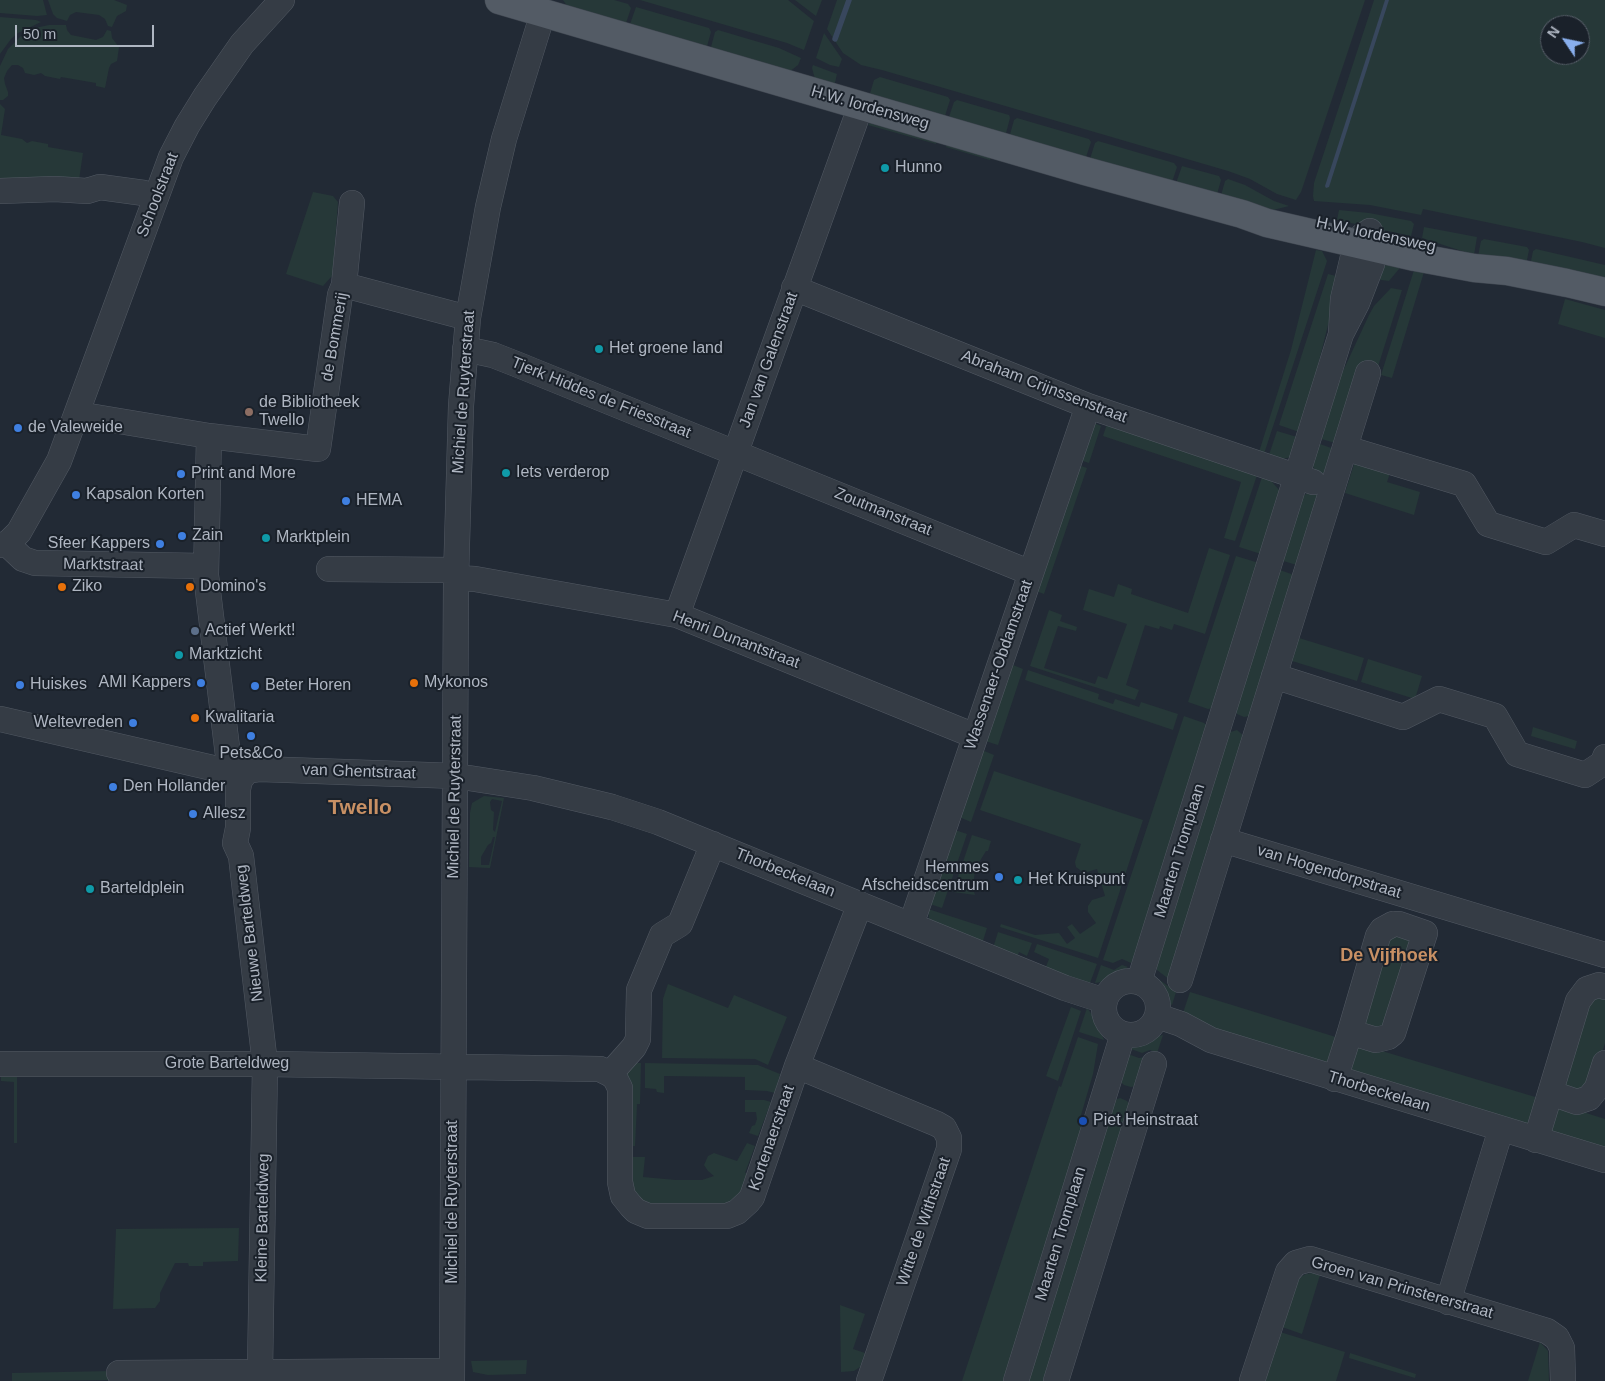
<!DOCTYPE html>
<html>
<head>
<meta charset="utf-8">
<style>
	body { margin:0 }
	#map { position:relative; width:1605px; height:1381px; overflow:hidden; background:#222a35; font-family:Arial,sans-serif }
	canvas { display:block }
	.north { position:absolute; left:1540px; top:15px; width:50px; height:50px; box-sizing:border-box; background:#1a212a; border:1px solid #565d67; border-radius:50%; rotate:304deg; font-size:14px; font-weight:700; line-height:20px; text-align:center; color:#afb6c2 }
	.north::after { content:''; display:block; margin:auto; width:18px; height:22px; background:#89afed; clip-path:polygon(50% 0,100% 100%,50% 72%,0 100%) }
	.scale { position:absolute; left:15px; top:25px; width:139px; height:22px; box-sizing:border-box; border:2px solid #afb6c2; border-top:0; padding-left:6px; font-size:15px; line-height:18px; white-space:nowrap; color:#afb6c2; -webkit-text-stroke:4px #1a212a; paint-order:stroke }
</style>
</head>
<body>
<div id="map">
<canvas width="1605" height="1381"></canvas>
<div class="north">N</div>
<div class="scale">50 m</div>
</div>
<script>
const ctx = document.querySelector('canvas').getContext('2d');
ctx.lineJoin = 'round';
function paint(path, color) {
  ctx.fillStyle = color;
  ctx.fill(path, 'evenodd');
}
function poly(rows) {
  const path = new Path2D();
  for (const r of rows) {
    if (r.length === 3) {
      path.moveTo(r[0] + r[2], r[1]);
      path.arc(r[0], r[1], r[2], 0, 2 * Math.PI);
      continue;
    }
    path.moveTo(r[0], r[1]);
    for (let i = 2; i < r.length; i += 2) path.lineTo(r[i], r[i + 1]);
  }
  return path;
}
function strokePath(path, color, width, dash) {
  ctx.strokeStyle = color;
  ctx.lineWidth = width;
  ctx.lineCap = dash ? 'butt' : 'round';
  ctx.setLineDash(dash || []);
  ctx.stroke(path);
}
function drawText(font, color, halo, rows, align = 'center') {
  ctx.font = font + ' Arial,sans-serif';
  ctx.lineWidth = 4;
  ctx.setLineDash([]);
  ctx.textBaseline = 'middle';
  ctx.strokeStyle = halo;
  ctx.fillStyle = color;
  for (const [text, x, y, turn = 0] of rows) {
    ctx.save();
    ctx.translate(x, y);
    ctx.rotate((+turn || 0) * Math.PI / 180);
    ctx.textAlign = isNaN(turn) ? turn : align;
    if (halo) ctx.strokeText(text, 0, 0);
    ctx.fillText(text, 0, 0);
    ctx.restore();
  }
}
paint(poly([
	[0,0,43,0,47,15,37,16,0,13],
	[48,0,114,0,127,5,126,11,117,16,112,27,108,26,105,19,99,15,76,12,70,15,67,21,57,18,53,14],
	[563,0,614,0,628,4,631,8,625,26,568,7],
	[640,0,788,0,814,21,804,50,787,43],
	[795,0,822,0,816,16],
	[837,0,1365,0,1301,192,1296,200,1277,194,1250,179,1228,171,882,70,861,65,843,53,827,29],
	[1374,0,1605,0,1605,248,1582,242,1423,209,1421,215,1370,205,1314,201,1313,196,1314,183],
	[1550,25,1580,25,1580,55,1550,55],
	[636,7,709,28,711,32,706,50,629,27],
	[0,17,36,20,41,22,18,33,11,39,0,54],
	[49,25,66,25,67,30,71,35,96,40,103,37,107,30,111,31,112,38,119,47,117,61,111,64,109,68,105,88,96,86,96,83,61,77,60,79,45,76,41,73,34,75,25,73,23,68,18,65,12,65,7,71,4,78,5,84,8,92,8,96,3,100,0,100,0,66,8,49,21,36,35,28],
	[718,30,779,48,801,58,798,65,789,72,710,51,715,32],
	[824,33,842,59,839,67,830,65,816,58],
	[813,65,837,74,834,87,815,79,812,68],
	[880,77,948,97,950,100,944,119,869,97,874,80],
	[957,100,1009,115,1010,118,1005,137,948,120,954,102],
	[0,104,5,109,1,135,22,139,27,143,32,141,48,144,48,147,83,153,79,180,0,179],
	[1017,118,1089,139,1091,142,1085,160,1009,138,1014,120],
	[871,122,937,139,936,144,868,125],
	[1098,141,1174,163,1177,167,1171,185,1089,162,1095,143],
	[948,142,992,154,990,160,946,147],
	[1182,166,1219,176,1221,180,1216,198,1175,186],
	[1228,179,1245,185,1274,201,1289,206,1273,210,1220,199,1225,181],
	[313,192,333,196,338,202,334,256,340,261,340,267,323,286,286,274],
	[1339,210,1369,213,1411,221,1414,224,1411,236,1337,220],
	[1424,227,1477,237,1474,255,1422,238],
	[1484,239,1527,247,1529,250,1526,265,1478,256,1481,241],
	[1536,249,1605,265,1605,283,1530,266,1533,251],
	[1316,250,1322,251,1327,261,1264,454,1259,452,1291,350],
	[1404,263,1389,281,1374,279,1382,268,1387,264],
	[1414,270,1424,272,1392,378,1381,375],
	[1328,274,1340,277,1313,385,1299,432,1279,425],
	[1391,288,1402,290,1377,370,1339,444,1318,438,1337,384,1369,315,1374,306],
	[1565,299,1605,310,1605,338,1558,324],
	[1108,421,1258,472,1235,541,1224,538,1241,482,1103,436],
	[1092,422,1101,426,1089,463,1077,459],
	[1277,431,1297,437,1291,457,1270,462,1267,461],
	[1317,443,1337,450,1324,473,1317,473,1311,463],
	[1356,458,1391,470,1387,482,1420,492,1414,515,1345,493],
	[1075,464,1087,468,1044,594,1033,590],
	[1263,474,1266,475,1280,491,1261,554,1239,547],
	[1311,491,1316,492,1318,498,1300,566,1280,560,1303,496],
	[1209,548,1230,555,1205,634,1174,624,1172,630,1160,626,1159,629,1145,625,1126,685,1139,690,1135,700,1030,666,1049,610,1062,615,1060,621,1077,627,1076,631,1058,626,1044,668,1095,684,1098,676,1107,679,1127,624,1083,610,1089,589,1114,597,1118,584,1132,589,1131,594,1188,613],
	[1236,556,1259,563,1213,708,1208,709,1188,702],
	[1277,569,1297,576,1250,716,1244,717,1237,714,1235,710],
	[1299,638,1364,658,1357,681,1292,661],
	[1368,659,1422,676,1415,699,1361,682],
	[1008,663,1023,669,998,745,985,741],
	[1028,670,1099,694,1098,699,1113,704,1115,699,1139,707,1141,702,1178,714,1173,730,1025,680],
	[1184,716,1204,723,1208,726,1136,956,1131,963,1122,959,1113,963,1103,960],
	[1533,727,1577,741,1575,749,1531,736],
	[1237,730,1244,736,1170,980,1157,970,1157,962,1227,733],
	[982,750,994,755,971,822,959,817],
	[994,771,1143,820,1098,958,1000,927,1001,924,1035,935,1059,933,1067,944,1075,938,1067,927,1072,924,1080,934,1096,923,1088,912,1088,906,1092,900,1105,896,1097,869,1084,873,1076,867,1075,862,1081,844,980,810],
	[484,796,504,798,490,868,469,867,470,813,472,803],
	[492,799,502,801,495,832,493,830,494,812,491,810,490,802],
	[493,837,495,837,489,865,481,865,481,857,488,845,491,843],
	[955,830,967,834,942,908,927,903],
	[972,835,991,841,988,851,986,851,975,869,973,889,975,895,953,892],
	[928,909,987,928,982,944,929,919],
	[998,932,1032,943,1027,956,1019,952,1017,958,993,948],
	[1390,935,1407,938,1410,944,1386,1026,1374,1031,1363,1023],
	[1037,944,1097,964,1090,983,1045,969,1049,959,1034,952],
	[1101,965,1114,970,1122,965,1128,967,1108,981,1095,983],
	[1157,978,1168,986,1177,989,1172,1005,1168,1003,1163,996],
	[668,984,728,1008,734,995,787,1017,768,1065,755,1059,662,1058,663,999],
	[1190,992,1339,1038,1333,1059,1325,1065,1216,1031,1183,1013],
	[1605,996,1605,1043,1594,1080,1583,1091,1566,1086,1564,1080,1590,999],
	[1071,1007,1081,1011,1058,1081,1046,1076],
	[1087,1008,1097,1021,1104,1040,1079,1032],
	[1163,1035,1157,1053,1150,1050,1142,1053,1131,1049,1149,1039],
	[1078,1037,1098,1044,1093,1074,1079,1122,1084,1124,1005,1381,962,1381,1059,1086,1061,1087],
	[1362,1045,1542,1099,1529,1127,1351,1073,1350,1053],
	[1128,1054,1139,1058,1146,1057,1136,1086,1131,1087,1124,1085,1120,1081],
	[628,1063,641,1063,640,1104,637,1104,635,1146,632,1146,622,1069],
	[645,1063,758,1065,780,1074,775,1093,767,1091,745,1090,745,1077,664,1076,664,1093,657,1092,656,1089,645,1088],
	[1,1072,17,1075,17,1143,14,1143,14,1082,1,1081],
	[1120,1098,1127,1101,1130,1105,1048,1381,1026,1381,1115,1100],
	[745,1100,764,1100,771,1102,758,1136,749,1133,752,1126,755,1125,757,1119,756,1112,745,1112],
	[1564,1106,1605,1119,1605,1150,1551,1132,1555,1108],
	[747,1143,755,1146,745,1173,752,1176,733,1207,655,1209,636,1201,629,1159,632,1157,645,1157,643,1177,676,1180,702,1180,714,1176,708,1171,704,1165,708,1156,714,1153,737,1161],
	[239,1228,238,1261,203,1262,203,1266,189,1266,188,1263,175,1263,160,1293,160,1301,155,1308,113,1309,116,1229],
	[1313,1273,1320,1275,1302,1334,1282,1327,1295,1283,1299,1278,1306,1274],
	[840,1305,865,1314,853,1349,865,1353,860,1367,854,1371,841,1372],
	[1280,1332,1345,1352,1336,1381,1265,1381],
	[1540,1342,1548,1351,1549,1381,1528,1381],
	[1350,1353,1416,1374,1415,1378,1349,1358],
	[527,1360,526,1374,488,1375,473,1372,471,1361],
	[112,1371,112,1380,12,1381,12,1373]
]), '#263838');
paint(poly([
	[1385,0,1389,0,1329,187,1326,188,1325,186]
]), '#38475d');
strokePath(poly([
	[835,39,849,0]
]), '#38475d', 5.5);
const minor = poly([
	[0,191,55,189,87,191,100,187,144,193,156,197],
	[344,285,468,318],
	[794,288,1088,406,1313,482],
	[465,349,493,355,516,364,1031,573],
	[77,414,209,436],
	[1345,448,1464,484,1488,524,1546,542,1574,525,1605,534],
	[7,544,23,559,35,563,205,566],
	[0,545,7,544,19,532,59,461,171,157,187,126,205,97,242,44,282,0],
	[329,569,456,570],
	[456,578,475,579,677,615,975,736],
	[677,615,861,105],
	[1274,676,1403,717,1439,699,1495,716,1517,754,1585,775,1603,763,1605,757],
	[0,719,243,775],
	[230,772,206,575,209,436,318,449,340,295,344,285,352,203],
	[1223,840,1605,955],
	[1393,924,1399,924,1425,933,1393,1033,1388,1037,1376,1040,1350,1032,1378,936,1382,930,1393,924],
	[911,925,1088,406],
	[1180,980,1368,373],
	[1131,1008,27],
	[1139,982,1341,334,1357,303,1372,264,1376,243,1370,231,1362,236,1356,244,1343,299,1341,334],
	[1157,1016,1181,1024,1211,1040,1605,1160],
	[0,1064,265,1064,600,1069,610,1074,615,1078,620,1088,620,1182,623,1196,631,1206,636,1211,648,1216,727,1216,737,1212,748,1202,752,1197,797,1066,860,904],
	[797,1066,937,1124,944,1128,949,1138,949,1149,869,1381],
	[610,1074,634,1047,638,1039,639,990,662,935,680,924,713,844],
	[1335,1079,1350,1032],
	[1551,1093,1577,1102,1589,1098,1597,1088,1605,1063],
	[1536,1140,1578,1001,1587,989,1599,985,1605,987],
	[1448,1302,1501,1129],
	[260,1372,265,1064,241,856,235,843,238,828,238,789,240,780,247,771,260,769,456,776,533,788,612,807,658,822,1065,988,1105,1001],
	[119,1373,452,1371],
	[452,1381,456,578,461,406,468,318,488,207,504,139,543,13],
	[1016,1381,1123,1034],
	[1056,1381,1154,1064],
	[1252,1381,1288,1272,1296,1263,1310,1259,1547,1331,1557,1338,1562,1348,1563,1381]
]);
const major = poly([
	[499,0,1085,171,1242,214,1267,223,1415,257,1474,268,1507,271,1567,283,1605,292]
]);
strokePath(minor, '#525963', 26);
strokePath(major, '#3e454f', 29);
strokePath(minor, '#353c45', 25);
strokePath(major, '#535b65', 28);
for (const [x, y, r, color] of [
	[885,168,5,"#0f9aa8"],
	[599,349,5,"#0f9aa8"],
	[249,412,5,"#8d6e63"],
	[18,428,5,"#3f7fe0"],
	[506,473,5,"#0f9aa8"],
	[181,474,5,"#3f7fe0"],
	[76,495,5,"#3f7fe0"],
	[346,501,5,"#3f7fe0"],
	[182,536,5,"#3f7fe0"],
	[266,538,5,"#0f9aa8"],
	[160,544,5,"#3f7fe0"],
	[62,587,5,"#e8710a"],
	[190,587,5,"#e8710a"],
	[195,631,5,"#5c6f8a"],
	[179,655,5,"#0f9aa8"],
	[201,683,5,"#3f7fe0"],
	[414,683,5,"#e8710a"],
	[20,685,5,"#3f7fe0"],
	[255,686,5,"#3f7fe0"],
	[195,718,5,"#e8710a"],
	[133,723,5,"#3f7fe0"],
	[251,736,5,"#3f7fe0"],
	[113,787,5,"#3f7fe0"],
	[193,814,5,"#3f7fe0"],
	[999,877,5,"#3f7fe0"],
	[1018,880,5,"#0f9aa8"],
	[90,889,5,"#0f9aa8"],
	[1083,1121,5,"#1a4fb4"]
]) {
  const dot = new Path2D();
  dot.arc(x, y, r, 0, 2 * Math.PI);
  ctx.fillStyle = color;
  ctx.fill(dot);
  strokePath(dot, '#1a212a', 2);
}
drawText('16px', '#afb6c2', '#1a212a', [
	["H.W. Iordensweg",870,108,16],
	["Schoolstraat",158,195,-69],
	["H.W. Iordensweg",1376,235,12],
	["de Bommerij",335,337,-80],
	["Jan van Galenstraat",769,360,-70],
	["Abraham Crijnssenstraat",1044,387,21],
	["Michiel de Ruyterstraat",464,392,-86],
	["Tjerk Hiddes de Friesstraat",601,398,22],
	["Zoutmanstraat",883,512,22],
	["Marktstraat",103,565,1],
	["Henri Dunantstraat",736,640,21],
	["Wassenaer-Obdamstraat",999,665,-71],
	["van Ghentstraat",359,772,2],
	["Michiel de Ruyterstraat",455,797,-89],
	["Maarten Tromplaan",1180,851,-73],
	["van Hogendorpstraat",1329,872,17],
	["Thorbeckelaan",785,873,22],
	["Nieuwe Barteldweg",250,933,-97],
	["Grote Barteldweg",227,1064],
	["Thorbeckelaan",1379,1092,17],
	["Kortenaerstraat",772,1138,-71],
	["Michiel de Ruyterstraat",453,1202,-90],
	["Kleine Barteldweg",263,1218,-89],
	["Witte de Withstraat",924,1222,-71],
	["Maarten Tromplaan",1061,1234,-73],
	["Groen van Prinstererstraat",1402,1288,16]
]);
drawText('16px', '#afb6c2', '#1a212a', [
	["Hunno",895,168],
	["Het groene land",609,349],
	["de Bibliotheek",259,403],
	["Twello",259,421],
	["de Valeweide",28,428],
	["Iets verderop",516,473],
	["Print and More",191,474],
	["Kapsalon Korten",86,495],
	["HEMA",356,501],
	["Zain",192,536],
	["Marktplein",276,538],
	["Sfeer Kappers",150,544,"right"],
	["Ziko",72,587],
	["Domino's",200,587],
	["Actief Werkt!",205,631],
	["Marktzicht",189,655],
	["AMI Kappers",191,683,"right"],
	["Mykonos",424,683],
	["Huiskes",30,685],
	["Beter Horen",265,686],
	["Kwalitaria",205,718],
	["Weltevreden",123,723,"right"],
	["Pets&Co",251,754,"center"],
	["Den Hollander",123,787],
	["Allesz",203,814],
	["Hemmes",989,868,"right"],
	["Afscheidscentrum",989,886,"right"],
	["Het Kruispunt",1028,880],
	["Barteldplein",100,889],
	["Piet Heinstraat",1093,1121]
], 'left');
drawText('bold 18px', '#c89064', '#1a212a', [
	["De Vijfhoek",1389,956]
]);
drawText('bold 21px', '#c89064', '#1a212a', [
	["Twello",360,808]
]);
</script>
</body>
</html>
